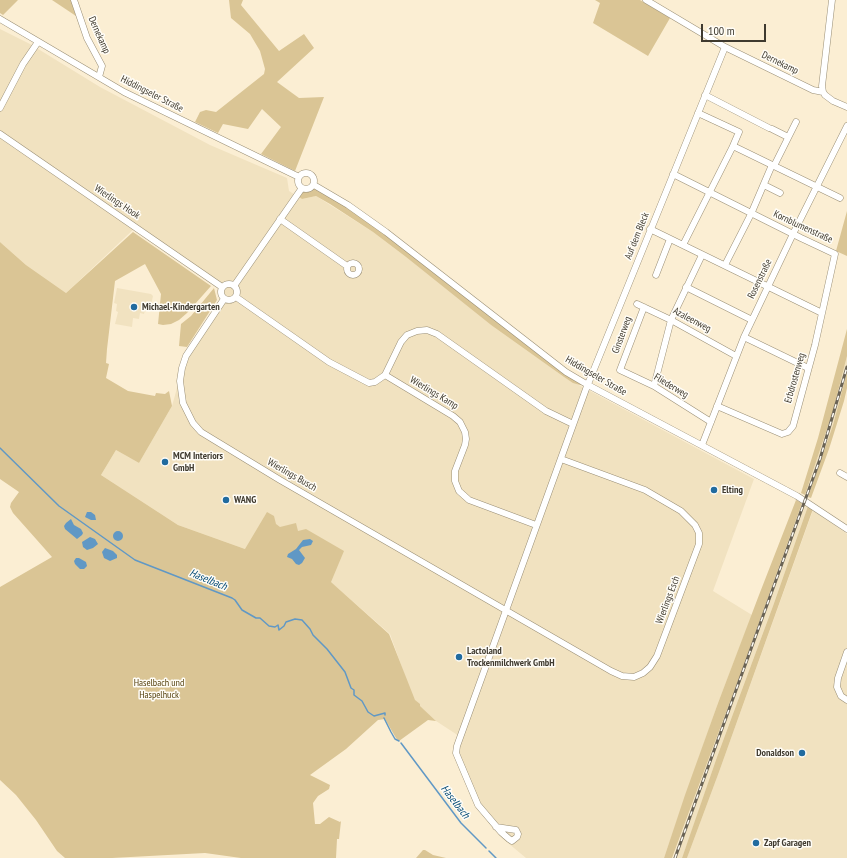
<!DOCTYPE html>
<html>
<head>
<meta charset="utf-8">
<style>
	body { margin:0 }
	#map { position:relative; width:847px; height:858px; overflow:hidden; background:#fbeed3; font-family:"PT Sans Narrow",sans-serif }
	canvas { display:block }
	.scale { position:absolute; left:701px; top:24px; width:65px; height:18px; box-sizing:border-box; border:2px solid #3f3a2f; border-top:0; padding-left:5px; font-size:12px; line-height:14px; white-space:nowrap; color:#3f3a2f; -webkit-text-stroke:3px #fffdf7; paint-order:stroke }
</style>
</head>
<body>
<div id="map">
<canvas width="847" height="858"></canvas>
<div class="scale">100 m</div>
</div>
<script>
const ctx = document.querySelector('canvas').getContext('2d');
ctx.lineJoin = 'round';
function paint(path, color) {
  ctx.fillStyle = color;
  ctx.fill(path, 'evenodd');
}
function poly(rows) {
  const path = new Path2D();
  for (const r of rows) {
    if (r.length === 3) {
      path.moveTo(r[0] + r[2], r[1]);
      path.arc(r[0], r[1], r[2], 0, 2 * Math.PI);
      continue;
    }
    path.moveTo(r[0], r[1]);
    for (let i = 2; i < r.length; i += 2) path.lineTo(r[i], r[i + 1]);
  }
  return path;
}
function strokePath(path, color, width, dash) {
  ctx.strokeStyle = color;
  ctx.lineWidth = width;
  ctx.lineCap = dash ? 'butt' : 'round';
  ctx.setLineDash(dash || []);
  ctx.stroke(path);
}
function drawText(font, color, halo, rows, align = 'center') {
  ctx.font = font + ' "PT Sans Narrow",sans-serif';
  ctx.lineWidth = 3;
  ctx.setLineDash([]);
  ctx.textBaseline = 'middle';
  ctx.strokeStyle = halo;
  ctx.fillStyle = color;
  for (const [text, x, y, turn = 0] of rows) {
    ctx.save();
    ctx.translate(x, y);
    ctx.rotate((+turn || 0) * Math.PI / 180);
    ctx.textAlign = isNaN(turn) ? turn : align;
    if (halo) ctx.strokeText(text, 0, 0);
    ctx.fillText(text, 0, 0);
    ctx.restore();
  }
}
paint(poly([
	[0,29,30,44,100,87,210,145,287,178,289,191,302,199,316,196,373,232,406,257,491,325,564,377,754,479,713,591,752,615,718,703,664,858,526,858,502,838,491,826,476,806,454,754,459,736,436,721,414,701,390,634,326,578,178,525,101,475,116,450,139,463,172,406,186,356,222,297,221,293,222,287,136,227,66,293,26,265,0,242],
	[117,288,151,294,153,296,150,310,145,310,144,314,140,313,139,319,133,318,132,327,115,324,118,312,116,311,117,304,114,303],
	[847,356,847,372,833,425,808,497,805,495,833,411],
	[802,502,808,506,773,606,717,757,690,836,682,858,673,858,713,747,739,678],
	[813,510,847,534,847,858,687,858,719,772]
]), '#f1e2c0');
paint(poly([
	[0,0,18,0,3,15,0,13],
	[52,0,71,0,76,16],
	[229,0,243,0,241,5,279,51,304,34,314,48,277,82,299,98,324,97,295,171,261,154,281,127,262,109,248,129,223,124,218,133,195,122,200,112,206,110,216,112,264,74,265,69,260,51,250,34,231,18],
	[595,0,640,0,670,18,648,56,593,23,600,3],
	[314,185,386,232,588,385,580,385,573,383,564,377,491,325,406,257,373,232,330,204,316,196,302,199,296,195,305,189,310,188],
	[847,211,847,256,836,251],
	[133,232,211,286,187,313,179,320,171,324,163,325,158,324,161,294,145,264,115,281,107,349,106,363,109,364,106,378,128,391,155,396,156,393,165,394,169,391,172,406,139,463,116,450,101,475,178,525,245,549,267,512,274,516,276,524,280,527,296,523,298,531,306,529,344,551,331,582,389,634,415,700,420,704,420,706,436,721,428,720,399,741,396,738,385,719,378,720,346,749,310,775,330,785,329,789,318,796,313,803,315,824,320,824,329,817,340,822,341,821,339,839,337,839,336,858,241,858,205,853,112,858,65,858,57,851,36,820,16,795,0,780,0,587,52,557,13,513,10,507,11,503,19,492,0,479,0,242,26,265,66,293],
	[214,288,217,300,187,347,179,346,181,324,191,316],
	[847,329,847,356,833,411,805,495,801,493,818,438],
	[847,372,847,388,844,401,829,449,811,498,808,497,833,425],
	[796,500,802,503,739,678,713,747,672,858,664,858,685,795,718,703,759,595],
	[808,506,813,509,719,772,687,858,682,858,717,757,773,606],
	[423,850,425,850,433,855,446,858,416,858]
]), '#dac595');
paint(poly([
	[87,512,91,512,95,515,96,520,91,520,85,517],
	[71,519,74,525,81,529,83,533,82,535,77,539,65,529,64,526,66,523],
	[118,536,5],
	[90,537,95,539,98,544,93,548,87,550,83,547,82,542],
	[310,539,313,541,311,545,302,547,299,550,305,558,302,563,299,565,296,564,292,559,287,557,288,554,296,549,303,540],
	[105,548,113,551,117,555,117,558,110,561,104,558,102,552],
	[76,558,79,558,86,562,87,566,84,569,80,569,75,564,74,561]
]), '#6098c5');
strokePath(poly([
	[0,448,59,506,135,560,232,598,235,600,242,610,256,618,260,618,269,626,275,627,278,625,279,630,284,626,286,622,295,619,302,620,310,629,313,635,327,649,345,672,351,688,354,690,354,695,362,701,368,712,374,716,385,713,385,715],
	[384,718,391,732,395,739,399,741],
	[401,743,461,823,486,848],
	[489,851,496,858]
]), '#6098c5', 1.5);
const minor = poly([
	[74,0,87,38,102,66,99,77],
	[646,0,725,47,813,90,823,92],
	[832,0,822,86,823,92,825,95,833,101,847,107],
	[0,19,124,92,299,177],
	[705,95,769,128],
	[0,108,23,64,38,42],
	[698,113,739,132,733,146,840,198],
	[772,129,788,137],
	[0,134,222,287],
	[774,166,796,122],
	[306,181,8],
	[673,174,801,238,835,254,815,345,793,426,788,432,782,434,717,406],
	[314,185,348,205,386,232,566,372,588,385,797,496,847,529],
	[764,185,780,193],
	[280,219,347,266],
	[650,229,822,313],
	[683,245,733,146],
	[353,269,6],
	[725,265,751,214,772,165],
	[656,275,670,239],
	[229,292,8],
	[234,286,302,188],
	[686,287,752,320],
	[236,297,329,362,369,383,375,382,385,375,401,342,407,335,417,331,427,330,437,334,546,411,573,424],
	[224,299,186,356,182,368,180,381,183,403,193,423,201,432,280,480,611,671,622,676,634,677,643,673,650,667,657,656,699,544,699,533,695,525,681,511,645,490,561,459],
	[637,304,671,320,736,356],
	[644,307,620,370,654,386,711,422],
	[744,337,808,368],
	[385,375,453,416,460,422,465,432,466,439,465,445,455,471,455,481,459,491,469,500,536,525],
	[654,386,671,320,702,255],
	[702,445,744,337,793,234,847,126],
	[840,473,847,477],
	[847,652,838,678,837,687,841,696,847,700],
	[496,827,516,830,518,834,517,837,512,841,509,839,501,832,478,805,456,753,457,746,586,389,725,47]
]);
strokePath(minor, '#9a8f76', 7);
strokePath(minor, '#fff', 6);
const rail = poly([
	[675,858,820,459,847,367]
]);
strokePath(rail, '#6a6355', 3);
strokePath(rail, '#fffdf7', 1.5, [4.5]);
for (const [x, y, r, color] of [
	[134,307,4,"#216b9f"],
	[165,462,4,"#216b9f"],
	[714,490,4,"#216b9f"],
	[226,500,4,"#216b9f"],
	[459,657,4,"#216b9f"],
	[802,753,4,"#216b9f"],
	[756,843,4,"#216b9f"]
]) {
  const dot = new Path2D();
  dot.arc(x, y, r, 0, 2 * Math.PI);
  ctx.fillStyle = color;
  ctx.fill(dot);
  strokePath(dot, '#fffdf7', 1.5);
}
drawText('10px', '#3f3a2f', '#fffdf7', [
	["Dernekamp",99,35,66],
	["Dernekamp",780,63,26],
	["Hiddingseler Straße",152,94,27],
	["Wierlings Hook",117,202,34],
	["Kornblumenstraße",803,227,25],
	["Auf dem Bleck",637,236,-68],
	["Rosenstraße",760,279,-64],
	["Azaleenweg",692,320,28],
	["Ginsterweg",622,335,-70],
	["Hiddingseler Straße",596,376,30],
	["Erbdrostenweg",795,378,-74],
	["Fliederweg",671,386,31],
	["Wierlings Kamp",434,393,31],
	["Wierlings Busch",292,475,30],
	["Wierlings Esch",668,600,-69]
]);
drawText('bold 10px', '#3f3a2f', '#fffdf7', [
	["Michael-Kindergarten",142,307],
	["MCM Interiors",173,456],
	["GmbH",173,468],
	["Elting",722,490],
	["WANG",234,500],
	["Lactoland",467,651],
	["Trockenmilchwerk GmbH",467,663],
	["Donaldson",794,753,"right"],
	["Zapf Garagen",764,843]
], 'left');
drawText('10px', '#574310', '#fffdf7', [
	["Haselbach und",159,683],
	["Haspelhuck",159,695]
]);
drawText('italic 11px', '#094e79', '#fffdf7', [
	["Haselbach",208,580,22],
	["Haselbach",455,802,52]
]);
</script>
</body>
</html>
